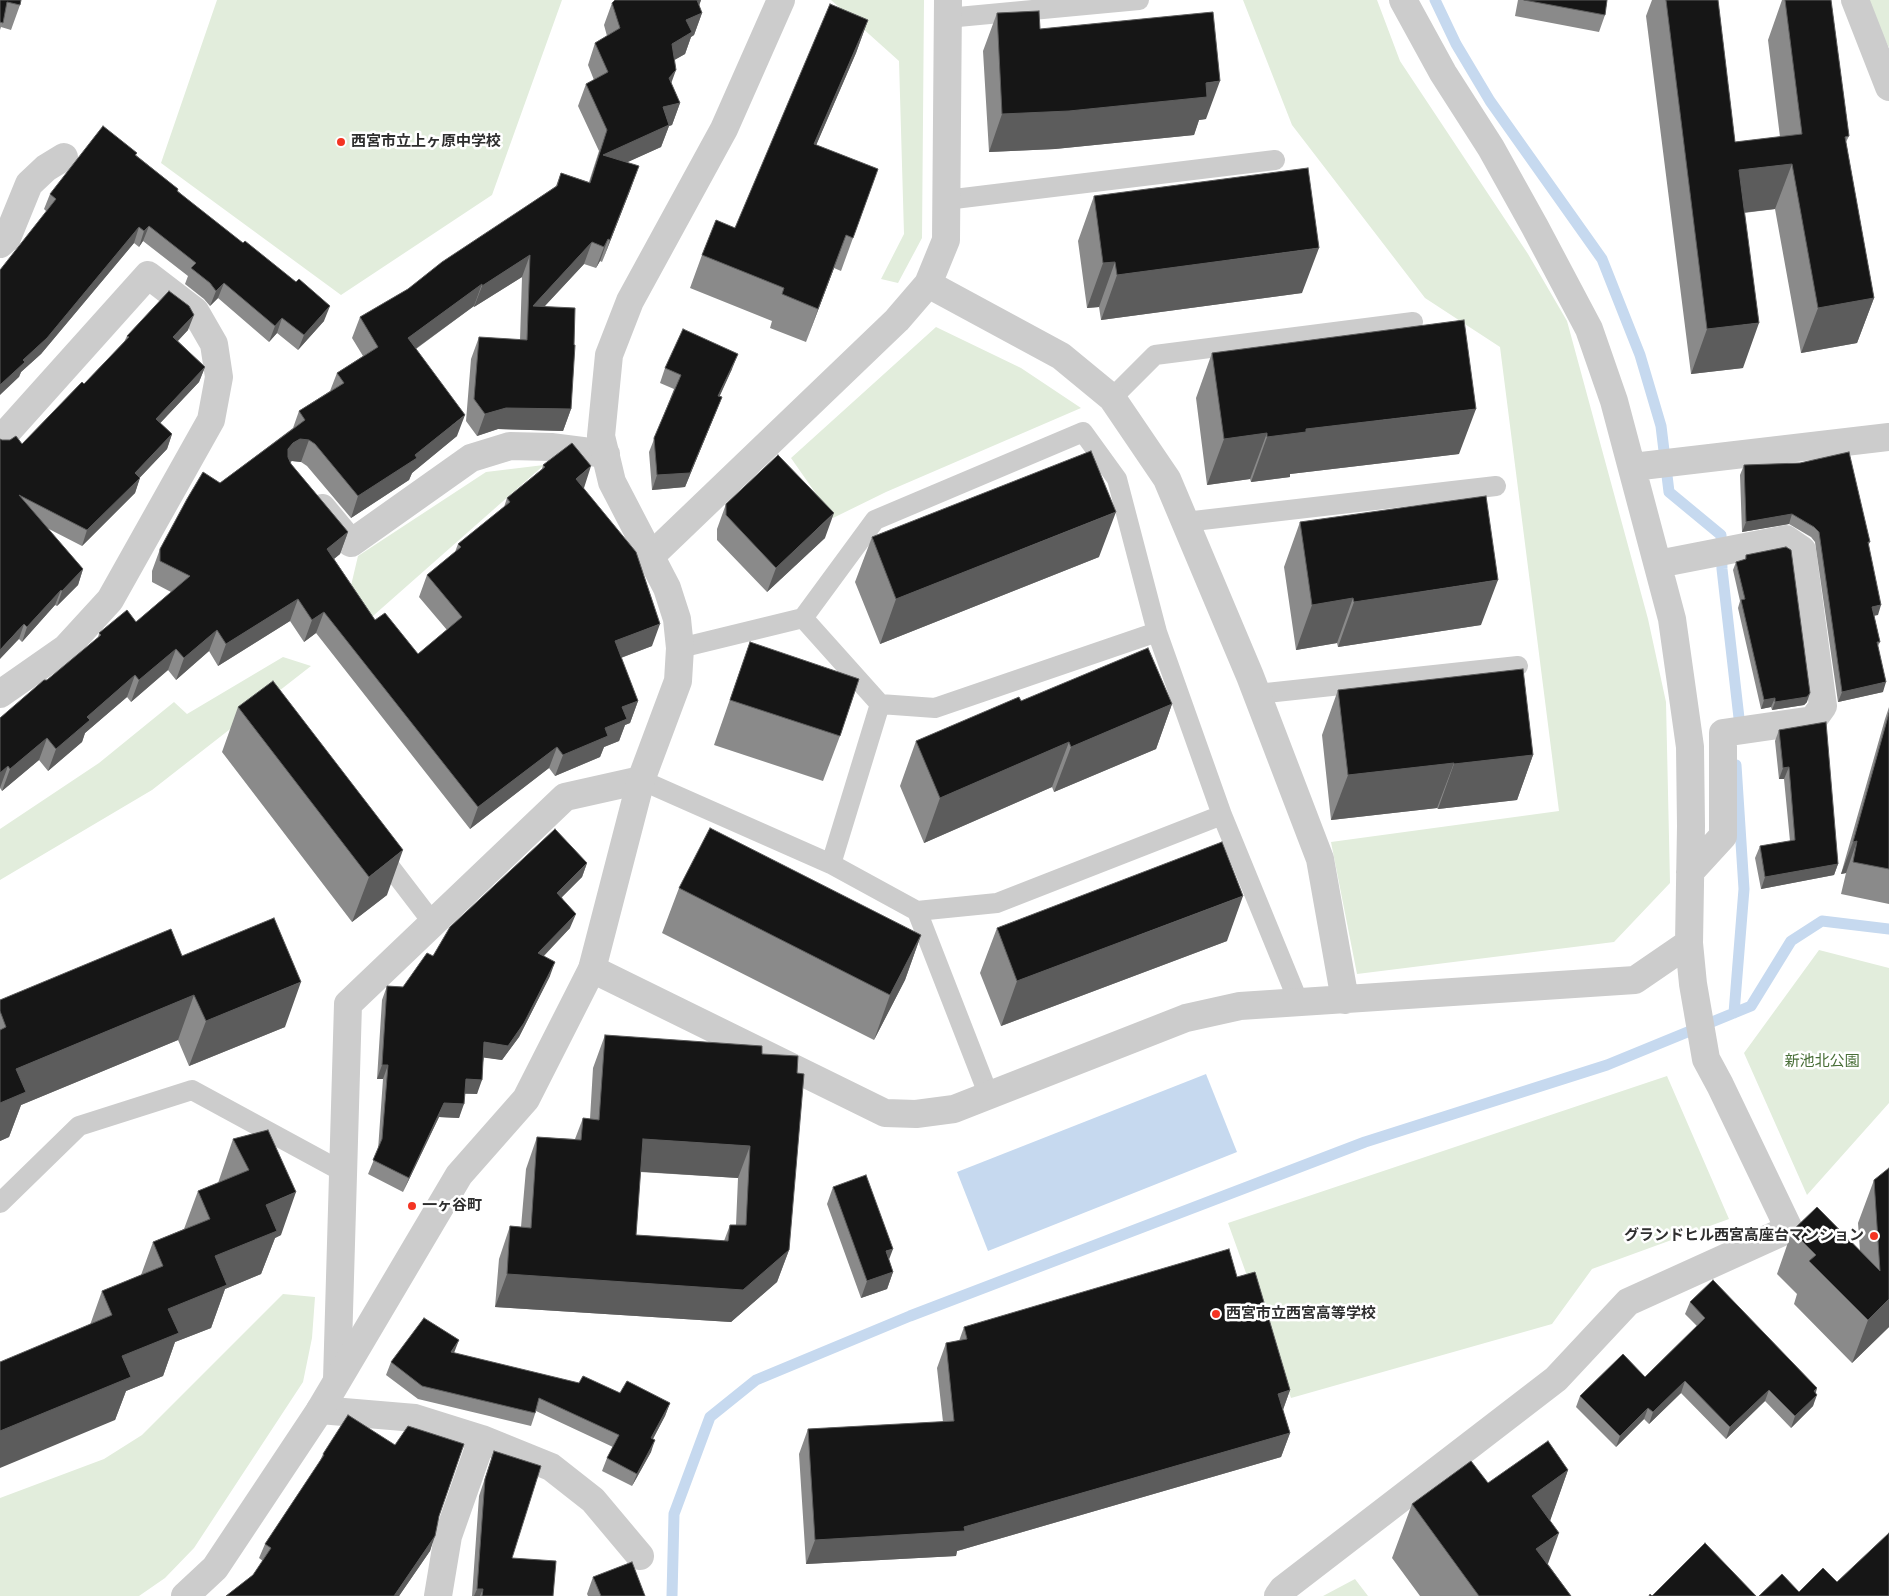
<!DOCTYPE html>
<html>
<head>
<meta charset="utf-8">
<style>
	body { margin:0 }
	canvas { display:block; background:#fff }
</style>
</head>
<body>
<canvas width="1889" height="1596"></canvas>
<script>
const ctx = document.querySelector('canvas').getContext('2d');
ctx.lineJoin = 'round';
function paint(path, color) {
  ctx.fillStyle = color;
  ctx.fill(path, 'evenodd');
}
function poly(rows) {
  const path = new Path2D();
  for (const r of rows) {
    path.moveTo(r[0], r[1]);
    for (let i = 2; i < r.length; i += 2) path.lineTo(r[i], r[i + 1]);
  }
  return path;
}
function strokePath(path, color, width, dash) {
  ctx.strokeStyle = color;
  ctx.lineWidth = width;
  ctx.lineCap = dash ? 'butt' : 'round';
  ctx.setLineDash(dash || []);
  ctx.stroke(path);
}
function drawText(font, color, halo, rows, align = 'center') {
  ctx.font = font + ' "Archivo Narrow","Noto Sans JP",sans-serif';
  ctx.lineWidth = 5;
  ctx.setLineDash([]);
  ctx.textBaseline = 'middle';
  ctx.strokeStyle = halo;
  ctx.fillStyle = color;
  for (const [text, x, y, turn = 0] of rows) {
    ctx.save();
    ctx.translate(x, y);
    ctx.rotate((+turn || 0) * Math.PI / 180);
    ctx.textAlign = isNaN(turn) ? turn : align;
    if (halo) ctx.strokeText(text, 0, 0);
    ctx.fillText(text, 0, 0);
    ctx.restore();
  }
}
paint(poly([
	[217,0,562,0,492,195,341,295,161,163],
	[831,0,924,0,922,238,898,283,881,279,904,234,899,61],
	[1243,0,1377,0,1400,61,1528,254,1567,321,1648,619,1666,702,1670,883,1614,942,1357,974,1331,842,1559,811,1500,347,1425,298,1292,125],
	[1867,0,1889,0,1889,47,1888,46],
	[936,327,1021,368,1081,408,886,492,833,518,791,458],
	[544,465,365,623,349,594,358,556,486,472],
	[283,657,311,666,152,790,0,880,0,829,99,763,174,702,187,714],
	[1819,950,1889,968,1889,1103,1807,1195,1744,1053],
	[1667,1076,1729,1219,1592,1269,1552,1324,1291,1398,1228,1223],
	[283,1294,315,1297,312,1338,303,1382,194,1548,165,1578,139,1596,0,1596,0,1498,104,1459,142,1435],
	[1355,1579,1368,1596,1323,1596]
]), '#e2eddc');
paint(poly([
	[1206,1074,1237,1152,988,1251,957,1172]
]), '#c6d9ef');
strokePath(poly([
	[1435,0,1456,44,1490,101,1602,259,1640,355,1661,426,1669,492,1721,535,1722,569,1739,718,1738,732],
	[1734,1013,1744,889,1736,765],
	[672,1596,674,1514,710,1417,756,1380,910,1316,1365,1142,1607,1065,1751,1006,1791,941,1822,921,1889,929]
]), '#c6d9ef', 11);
strokePath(poly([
	[947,18,1139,0],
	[946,200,1275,160],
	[1112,398,1155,355,1413,322],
	[1185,522,1496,486],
	[803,618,880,704,935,708,1157,632],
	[680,648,803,618,875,520,1083,432,1117,479,1157,632,1222,815,1299,1003],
	[1257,694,1518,666],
	[641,780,831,864,917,911,997,903,1222,815],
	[378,851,433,923],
	[831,864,880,704],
	[917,911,989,1096],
	[0,1203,79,1126,192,1090,343,1172]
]), '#ccc', 20);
strokePath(poly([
	[1855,0,1889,87],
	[0,244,7,238,29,184,46,168,64,157],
	[928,284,1061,356,1112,398,1167,479,1250,676,1320,859,1345,1000],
	[0,440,148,275,195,311,214,344,219,377,211,420,110,600,66,648,0,694],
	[1633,467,1889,437],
	[322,508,351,543,471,458,510,446,551,447,606,454],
	[651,556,897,320,928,284,946,240,948,0],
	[1658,564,1786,539,1802,550,1823,706,1813,720,1723,733,1723,836,1690,872],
	[592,969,885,1113,916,1114,954,1109,1186,1018,1240,1006,1635,980,1689,943],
	[337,1380,348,1004,565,797,641,780],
	[320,1410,415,1418,482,1439,448,1536,438,1596],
	[482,1439,551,1467,593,1500,640,1556],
	[1278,1596,1283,1589,1556,1379,1628,1302,1789,1229,1720,1085,1706,1059,1693,984,1689,943,1691,826,1690,747,1672,619,1614,401,1589,329,1535,227,1491,148,1443,73,1403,0]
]), '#ccc', 28);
strokePath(poly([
	[185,1596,215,1568,320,1410,459,1175,526,1099,592,969,641,780,678,681,680,648,677,619,667,588,612,482,601,436,609,355,630,301,724,129,781,0]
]), '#ccc', 28);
paint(poly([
	[0,0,20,5,11,30,1,27,0,30],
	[615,0,701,0,699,6,702,13,694,35,691,37,685,54,674,60,671,83,680,103,672,125,669,126,661,147,627,162,631,188,602,262,600,261,596,268,584,264,545,306,571,409,563,431,498,429,477,436,466,421,471,359,479,337,520,340,522,277,474,307,474,306,416,349,457,436,412,473,409,480,351,518,307,466,301,462,292,461,290,462,291,464,348,532,340,554,334,559,375,620,418,654,447,630,419,597,427,575,455,552,458,544,504,507,507,498,542,469,543,465,583,488,652,646,621,658,638,701,630,723,625,725,619,741,604,747,600,757,555,776,549,768,470,829,316,633,304,642,290,621,218,666,209,651,176,680,168,670,131,702,127,697,85,733,82,742,48,771,39,760,2,791,0,788,0,718,47,680,98,638,99,633,136,622,171,592,152,582,152,571,160,549,220,483,293,428,299,411,330,391,337,373,363,356,352,338,360,317,408,289,556,186,561,173,589,182,599,151,578,106,586,84,594,80,588,65,595,43,607,36,604,25,612,3],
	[1518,0,1607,0,1605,15,1599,32,1515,16],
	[1652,0,1718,0,1735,142,1780,137,1768,40,1782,0,1831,0,1849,136,1846,142,1874,298,1857,343,1801,353,1775,209,1744,213,1743,368,1691,374,1646,16],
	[997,13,1040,29,1206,119,1199,120,1194,135,1055,149,989,152,983,51],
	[868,20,856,53,816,145,878,169,841,271,834,268,806,342,770,328,772,321,690,288,702,255,735,228],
	[137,153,136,155,178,189,178,191,324,321,298,350,277,333,269,342,218,298,210,306,204,299,185,284,188,276,143,241,139,247,134,243,41,354,21,372,19,377,46,211,44,209,50,194],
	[1094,196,1302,293,1101,320,1099,307,1087,308,1078,241],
	[188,330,178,341,205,367,199,382,160,423,172,434,167,449,140,477,135,493,82,546,47,528,83,569,78,585,57,606,55,605,22,642,19,639,2,440,22,444,84,384,124,342,127,336],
	[1212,353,1459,454,1290,474,1290,477,1251,482,1250,479,1207,485,1196,398],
	[665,368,732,369,719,396,722,397,716,412,685,487,652,490,649,452,674,389,660,383],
	[1744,465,1870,542,1868,546,1878,615,1874,615,1880,642,1878,646,1883,692,1838,702,1815,542,1811,537,1789,524,1742,532,1740,475],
	[726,504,825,538,767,592,717,540,717,529],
	[1300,522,1481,625,1338,647,1337,643,1296,650,1284,567],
	[872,537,1099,557,880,644,855,582],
	[1746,555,1807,702,1804,705,1772,710,1771,707,1761,709,1738,608,1740,601,1733,570,1736,562,1745,560],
	[750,642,840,736,823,781,714,745],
	[1338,690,1533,755,1517,800,1438,809,1437,808,1331,820,1322,735],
	[1021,701,1172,704,1156,749,1054,792,1052,787,924,843,900,786,916,741],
	[238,707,387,895,352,922,222,752],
	[1889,707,1889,904,1841,894,1846,873,1841,874,1885,719],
	[1779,730,1838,864,1834,875,1761,889,1755,858,1760,846,1790,841,1784,779,1779,779,1775,741],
	[587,863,582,877,562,897,570,928,544,956,550,976,519,1037,502,1060,484,1057,477,1094,465,1094,459,1118,439,1117,403,1192,368,1174,378,1150,383,1079,377,1079,382,1000,387,986,403,987,433,956],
	[679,888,921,935,905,980,874,1040,662,933],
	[997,928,1227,941,1001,1026,980,973],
	[182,956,285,1027,189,1066,178,1040,21,1105,9,1137,0,1141,0,1000],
	[605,1035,762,1054,797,1073,789,1250,777,1282,731,1322,495,1307,499,1259,510,1226,521,1227,526,1169,537,1137,575,1139,583,1118,590,1119,593,1068],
	[640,1172,738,1178,736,1225,730,1225,724,1241,636,1235],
	[268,1130,281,1235,275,1238,261,1274,225,1289,211,1328,175,1342,163,1376,126,1391,115,1420,90,1325,102,1291,141,1275,153,1242,184,1229,198,1191,218,1183,233,1139],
	[1874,1180,1889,1327,1852,1363,1794,1304,1797,1294,1777,1274,1792,1231,1860,1251,1858,1223],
	[833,1187,889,1260,893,1272,887,1289,861,1298,827,1204],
	[1237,1277,1290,1390,1283,1410,1290,1433,1281,1457,957,1551,956,1556,806,1564,799,1454,808,1429,943,1422,937,1368,946,1343,959,1341,964,1327],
	[1690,1302,1817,1388,1813,1406,1791,1428,1765,1401,1726,1439,1681,1393,1649,1424,1644,1419,1616,1447,1576,1407,1580,1396,1645,1377,1697,1326,1685,1314],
	[454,1353,620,1393,670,1403,665,1416,653,1439,651,1452,632,1486,602,1471,607,1458,613,1447,536,1411,531,1426,418,1399,386,1375,391,1362],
	[494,1451,512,1558,553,1596,472,1596,479,1496],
	[323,1454,439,1516,430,1551,399,1596,226,1596,253,1575,263,1561,259,1558,265,1544,320,1461],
	[1568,1470,1550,1520,1548,1564,1571,1596,1420,1596,1392,1558,1412,1504,1488,1483],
	[593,1577,645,1596,588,1596,587,1594]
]), '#8a8a8a');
paint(poly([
	[694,0,701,0,698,8],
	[702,13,694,35,691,37,685,54,664,66,672,44,686,20],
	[868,20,856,53,802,178,814,144],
	[676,70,668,92,669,78],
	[1220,81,1206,119,1199,120,1194,135,1055,149,989,152,1002,114,1206,83],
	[680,103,672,125,669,126,661,147,595,177,603,155,663,107],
	[1792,164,1775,209,1722,215,1739,170],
	[639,166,631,188,602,262,610,240],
	[149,226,143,241,139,247,144,231],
	[139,227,134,243,41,354,21,372,19,377,0,395,0,385,23,360],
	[846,235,834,268,806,342,818,309],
	[608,239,600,261,596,268,604,247],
	[592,242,584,264,527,325,533,306],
	[1319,248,1302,293,1101,320,1117,275],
	[530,255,522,277,474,307,482,286],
	[1115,262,1099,307,1087,308,1103,263],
	[224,283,218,298,210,306,216,291],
	[482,284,474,306,400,360,408,338],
	[1874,298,1857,343,1801,353,1818,308],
	[330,306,324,321,298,350,304,335],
	[194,315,188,330,167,352,173,337],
	[282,318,277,333,269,342,275,326],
	[1759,323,1743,368,1691,374,1707,329],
	[738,354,732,369,713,411,718,396],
	[205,367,199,382,150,434,156,419],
	[722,397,685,487,652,490,657,475],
	[506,408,571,409,563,431,498,429,477,436,485,414],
	[1476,409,1459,454,1290,474,1290,477,1251,482,1267,437,1306,429],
	[465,415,457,436,412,473,409,480,351,518,358,496,415,455],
	[1267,433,1250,479,1207,485,1224,439],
	[172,434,167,449,132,486,140,478,135,493,82,546,87,530,135,473],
	[300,439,309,440,301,462,292,461,285,464,288,449,293,443],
	[591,466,584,488,568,501,576,479],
	[1116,512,1099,557,880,644,896,599],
	[834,513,825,538,767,592,776,568],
	[1792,514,1789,524,1742,532,1746,522],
	[348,532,340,554,319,571,327,549],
	[83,569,78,585,57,606,62,591],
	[1498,580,1481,625,1338,647,1354,602],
	[61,590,55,605,22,642,27,627],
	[1353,598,1337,643,1296,650,1312,605],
	[298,599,290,621,218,666,226,644],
	[1881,605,1878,615,1869,617,1872,607],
	[324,612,316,633,304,642,312,620],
	[24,624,19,639,0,659,0,650],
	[660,624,652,646,607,663,615,641],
	[217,630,209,651,176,680,184,658],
	[176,649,168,670,131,702,139,680],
	[135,675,127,697,85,733,82,742,48,771,56,749,87,717],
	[1886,682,1883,692,1838,702,1842,692],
	[1810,693,1807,702,1804,705,1772,710,1775,702],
	[1775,698,1771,707,1761,709,1764,700],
	[638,701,630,723,625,725,619,741,604,747,600,757,555,776,563,755,605,728,622,707],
	[1172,704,1156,749,1054,792,1071,747],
	[47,738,39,760,2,791,10,769],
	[1069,742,1052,787,924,843,940,798],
	[557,747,549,768,470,829,478,807],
	[1533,755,1517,800,1438,809,1454,764],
	[1454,763,1437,808,1331,820,1348,775],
	[8,766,0,788,0,773],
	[1789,767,1784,779,1779,779,1783,768],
	[1857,841,1846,873,1841,874,1853,842],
	[403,850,387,895,352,922,369,877],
	[587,863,582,877,552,907,557,893],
	[1838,864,1834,875,1761,889,1765,877],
	[1243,896,1227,941,1001,1026,1017,981],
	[576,914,570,928,533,967,538,953],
	[921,935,905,980,874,1040,890,995],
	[555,962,550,976,519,1037,502,1060,479,1057,484,1042],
	[301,982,285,1027,189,1066,206,1021],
	[194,995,178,1040,21,1105,9,1137,0,1141,0,1103,16,1069],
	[382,1065,388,1065,383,1079,377,1079],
	[466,1079,482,1080,477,1094,461,1093],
	[444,1103,464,1104,459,1118,439,1117,403,1192,409,1178],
	[643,1139,750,1146,738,1178,631,1171],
	[296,1192,281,1235,275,1238,261,1274,225,1289,211,1328,175,1342,163,1376,126,1391,115,1420,0,1468,0,1431,122,1356,168,1309,215,1256,266,1205],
	[893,1249,887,1265,886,1251],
	[789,1250,777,1282,731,1322,495,1307,507,1274],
	[893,1272,887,1289,861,1298,867,1281],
	[1889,1299,1889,1327,1852,1363,1868,1320],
	[459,1340,454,1353,451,1352],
	[1685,1381,1681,1393,1649,1424,1653,1412],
	[1817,1388,1813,1399,1817,1395,1813,1406,1791,1428,1795,1416,1814,1391],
	[1290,1390,1281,1415,1278,1394],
	[1769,1390,1765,1401,1726,1439,1730,1427],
	[670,1403,665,1416,647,1450,651,1438],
	[1648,1408,1644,1419,1616,1447,1620,1436],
	[1290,1433,1281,1457,957,1551,956,1556,806,1564,815,1540,964,1527],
	[655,1440,651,1452,632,1486,637,1474],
	[1568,1470,1549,1524,1532,1496],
	[1559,1533,1540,1586,1536,1549],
	[435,1536,430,1551,399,1596,394,1596],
	[477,1589,483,1589,480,1596,474,1596]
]), '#5c5c5c');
const building = poly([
	[0,0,21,0,20,5,7,2,3,23,0,22,0,0],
	[615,0,697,0,702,13,686,20,692,32,672,44,676,70,669,78,680,103,663,107,669,125,603,155,639,166,610,240,608,239,604,247,592,242,533,306,575,308,574,345,575,345,571,409,506,408,485,414,474,399,479,337,527,340,530,255,482,286,482,284,408,338,465,415,415,455,417,458,358,496,315,444,309,440,300,439,293,443,288,449,288,457,291,464,348,532,327,549,375,620,385,613,418,654,462,617,427,575,461,547,458,544,510,502,507,498,545,467,543,465,572,443,591,466,576,479,636,552,660,624,615,641,638,701,622,707,627,719,605,728,608,736,563,755,557,747,478,807,324,612,312,620,298,599,226,644,217,630,184,658,176,649,139,680,135,675,87,717,90,720,56,749,47,738,10,769,8,766,0,773,0,718,44,680,47,680,101,635,99,633,127,610,136,622,190,576,160,561,160,549,187,499,203,472,220,483,305,420,299,411,344,383,337,373,378,347,360,317,408,289,442,262,557,186,561,173,590,183,607,130,586,84,608,72,595,43,620,28,612,3,615,0],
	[1524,0,1607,0,1605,15,1524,0],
	[1666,0,1718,0,1735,142,1802,134,1785,0,1831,0,1849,136,1845,137,1874,298,1818,308,1792,164,1739,170,1759,323,1707,329,1666,0],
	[830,4,868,20,814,144,878,169,853,238,846,235,818,309,782,294,784,288,702,255,716,220,735,228,830,4],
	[1039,11,1040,29,1213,12,1220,81,1206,83,1207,97,1069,111,1002,114,997,13,1039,11],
	[103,126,137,153,135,155,178,189,177,191,243,243,245,241,296,282,299,279,330,306,304,335,282,318,275,326,224,283,216,291,210,283,191,268,196,263,149,226,144,231,139,227,47,338,23,360,25,362,0,385,0,270,56,199,50,194,103,126],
	[1308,168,1319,248,1117,275,1115,262,1103,263,1094,196,1308,168],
	[169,291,189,306,194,315,173,337,205,367,156,419,172,434,135,473,140,478,87,530,19,495,83,569,62,591,61,590,27,627,24,624,0,650,0,439,2,440,10,440,16,436,22,444,82,382,84,384,129,337,127,336,169,291],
	[1464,320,1476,409,1306,429,1306,432,1267,437,1267,433,1224,439,1212,353,1464,320],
	[683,329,738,354,718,396,722,397,690,473,657,475,654,438,681,375,665,368,683,329],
	[1091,451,1116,512,896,599,872,537,1091,451],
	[1849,452,1870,542,1868,542,1881,605,1872,607,1880,642,1877,642,1886,682,1842,692,1819,532,1814,527,1792,514,1746,522,1744,465,1800,463,1849,452],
	[778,455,834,513,776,568,726,515,726,504,778,455],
	[1486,496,1498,580,1354,602,1353,598,1312,605,1300,522,1486,496],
	[1786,547,1791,550,1810,693,1807,697,1775,702,1775,698,1764,700,1741,600,1745,599,1736,562,1746,559,1746,555,1786,547],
	[750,642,859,679,840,736,730,700,750,642],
	[1148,648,1172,704,1071,747,1069,742,940,798,916,741,1019,697,1021,701,1148,648],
	[1523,669,1533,755,1454,764,1454,763,1348,775,1338,690,1523,669],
	[273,681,403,850,369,877,238,707,273,681],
	[1889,713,1889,869,1853,862,1857,841,1853,842,1889,713],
	[1826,722,1838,864,1765,877,1760,846,1795,840,1789,767,1783,768,1779,730,1826,722],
	[710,828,921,935,890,995,679,888,710,828],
	[555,829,587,863,557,893,576,914,538,953,555,962,524,1023,508,1046,484,1042,482,1080,466,1079,464,1104,444,1103,409,1178,373,1160,382,1139,388,1065,382,1065,387,986,403,987,427,953,433,956,450,927,555,829],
	[1222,842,1243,896,1017,981,997,928,1222,842],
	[274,918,301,982,206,1021,194,995,16,1069,26,1092,0,1103,0,1030,6,1027,0,1011,0,1000,171,929,182,956,274,918],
	[605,1035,762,1046,762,1054,798,1056,797,1073,804,1074,789,1250,743,1290,507,1274,510,1226,531,1228,537,1137,581,1140,583,1118,599,1120,605,1035],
	[643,1139,750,1146,746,1225,730,1225,728,1241,636,1235,643,1139],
	[268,1130,296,1192,266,1205,277,1231,215,1256,227,1285,168,1309,179,1333,122,1356,131,1377,0,1431,0,1362,112,1315,102,1291,163,1266,153,1242,210,1219,198,1191,249,1170,233,1139,268,1130],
	[1889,1168,1889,1299,1868,1320,1809,1261,1816,1255,1792,1231,1817,1207,1880,1271,1874,1180,1889,1168],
	[866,1175,893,1249,886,1251,893,1272,867,1281,833,1187,866,1175],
	[1229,1249,1237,1277,1255,1272,1290,1390,1278,1394,1290,1433,964,1527,965,1531,815,1540,808,1429,954,1421,946,1343,967,1339,964,1327,1229,1249],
	[1713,1280,1817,1388,1814,1391,1817,1395,1795,1416,1769,1390,1730,1427,1685,1381,1653,1412,1648,1408,1620,1436,1580,1396,1623,1354,1645,1377,1705,1318,1690,1302,1713,1280],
	[424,1318,459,1340,451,1352,579,1383,583,1376,620,1393,627,1381,670,1403,651,1438,655,1440,637,1474,607,1458,619,1435,539,1398,535,1413,422,1386,391,1362,424,1318],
	[348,1415,395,1445,408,1426,464,1444,439,1516,435,1536,394,1596,226,1596,253,1575,271,1548,265,1544,324,1455,323,1454,348,1415],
	[1548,1441,1568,1470,1532,1496,1559,1533,1536,1549,1571,1596,1479,1596,1412,1504,1471,1461,1488,1483,1548,1441],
	[494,1451,541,1466,512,1558,556,1561,553,1596,482,1596,483,1589,477,1589,485,1479,494,1451],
	[1889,1533,1889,1596,1759,1596,1782,1574,1799,1592,1823,1568,1837,1582,1889,1533],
	[1705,1543,1756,1596,1649,1596,1650,1594,1652,1596,1705,1543],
	[632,1562,645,1596,601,1596,593,1577,632,1562]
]);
paint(building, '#161616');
strokePath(building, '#5c5c5c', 1);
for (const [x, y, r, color] of [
	[341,142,5,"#f43423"],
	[412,1206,5,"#f43423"],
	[1874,1236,5,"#f43423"],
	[1216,1314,5,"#f43423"]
]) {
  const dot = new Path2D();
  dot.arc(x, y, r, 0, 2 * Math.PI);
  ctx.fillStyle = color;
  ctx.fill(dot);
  strokePath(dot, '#fff', 2);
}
drawText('bold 15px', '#2f2f2f', '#fff', [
	["西宮市立上ヶ原中学校",351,142],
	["一ヶ谷町",422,1206],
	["グランドヒル西宮高座台マンション",1864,1236,"right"],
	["西宮市立西宮高等学校",1226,1314]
], 'left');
drawText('15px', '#496f38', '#fff', [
	["新池北公園",1822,1062]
]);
</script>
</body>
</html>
